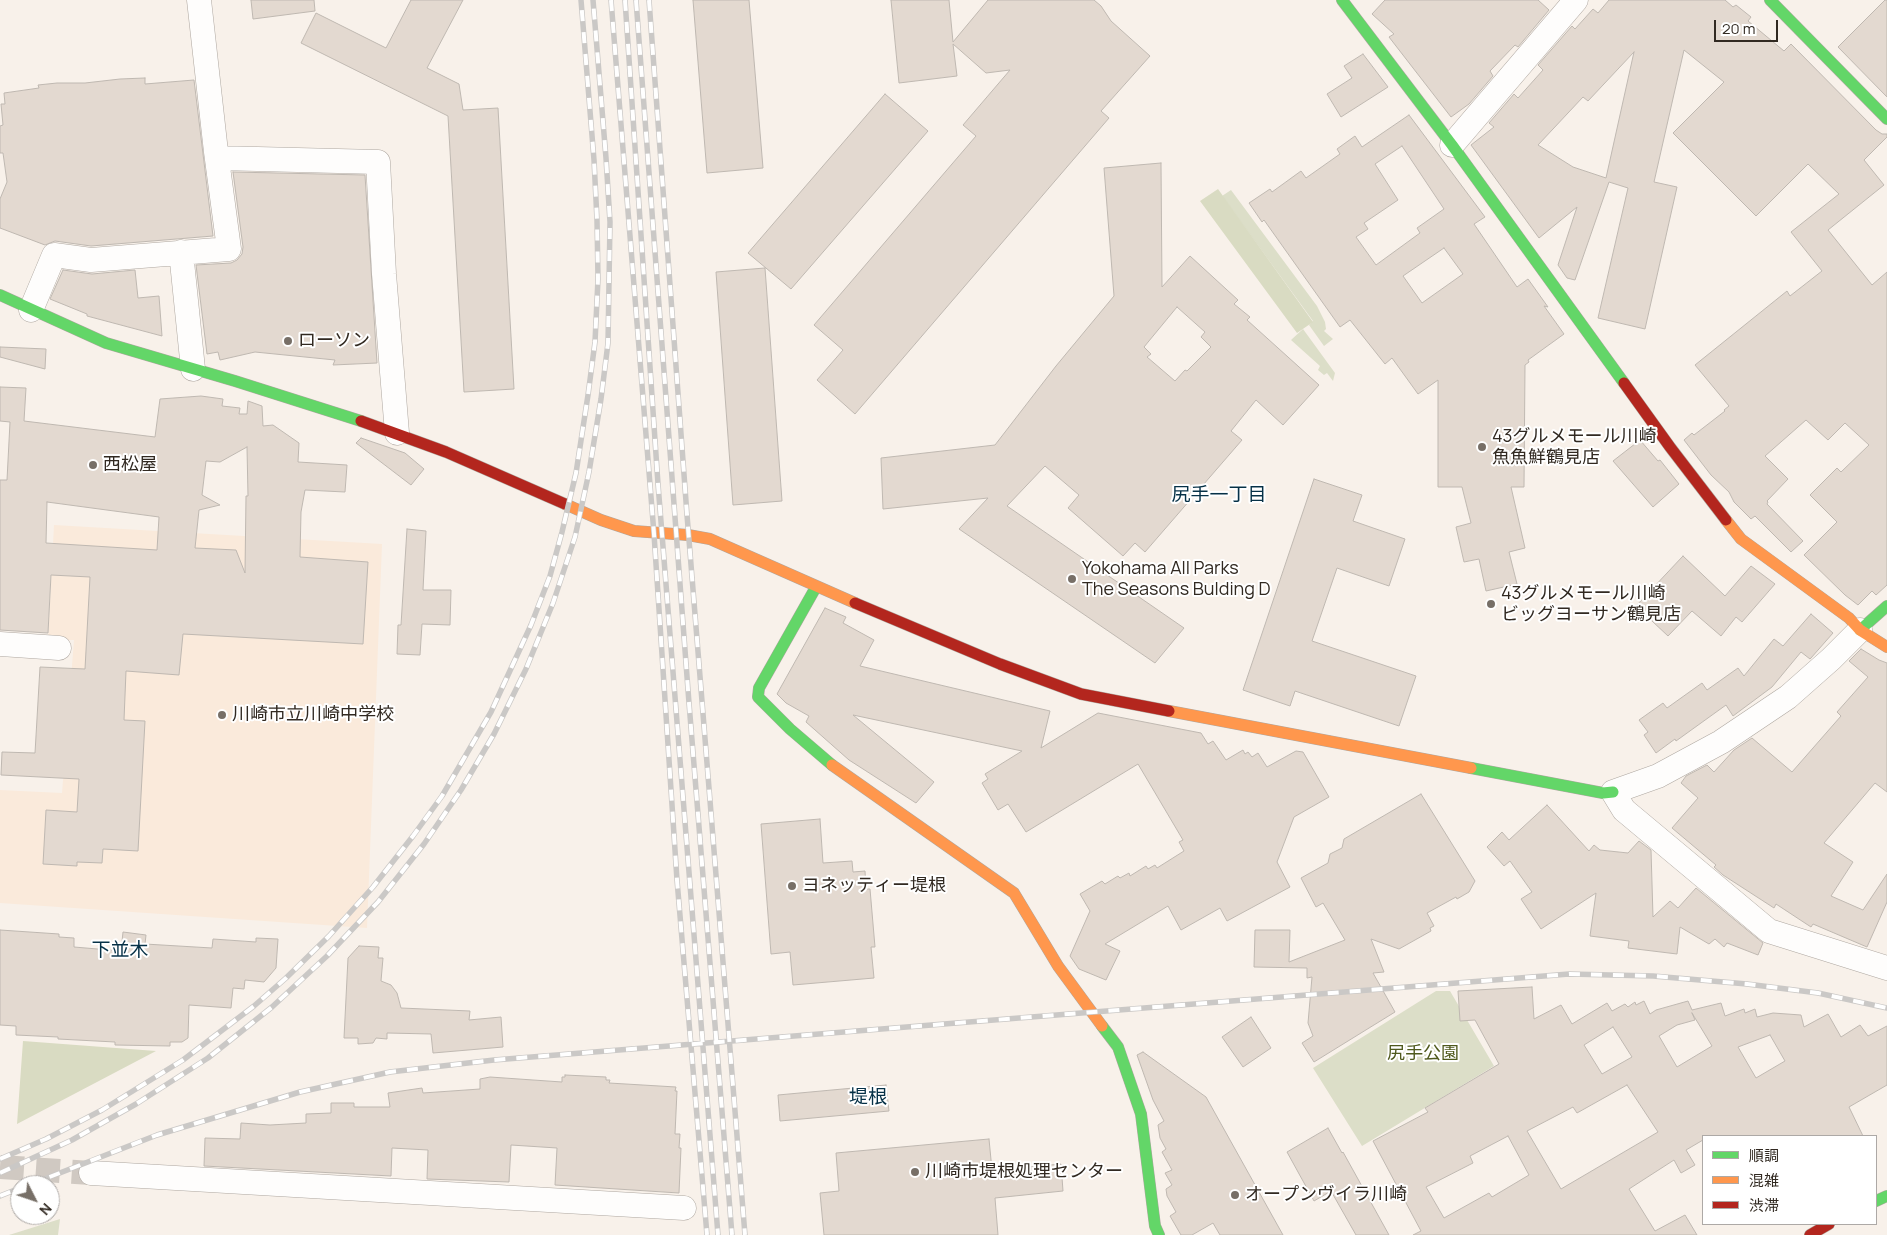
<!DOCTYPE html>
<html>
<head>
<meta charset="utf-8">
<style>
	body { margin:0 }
	#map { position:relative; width:1887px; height:1235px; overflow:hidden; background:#f8f1ea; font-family:Manrope,"Noto Sans JP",sans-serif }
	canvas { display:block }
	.legend { position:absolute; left:1702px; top:1135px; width:175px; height:90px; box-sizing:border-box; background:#fff; border:1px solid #ada9a6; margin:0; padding:6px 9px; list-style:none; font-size:15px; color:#312921 }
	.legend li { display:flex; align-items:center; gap:10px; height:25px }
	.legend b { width:25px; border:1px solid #ada9a6 }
	.north { position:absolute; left:10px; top:1175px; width:50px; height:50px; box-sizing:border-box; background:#fff; border:1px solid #ada9a6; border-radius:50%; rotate:131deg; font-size:14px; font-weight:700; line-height:20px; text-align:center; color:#312921 }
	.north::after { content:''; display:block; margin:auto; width:18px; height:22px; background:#776f67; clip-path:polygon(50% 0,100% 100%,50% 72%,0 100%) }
	.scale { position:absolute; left:1714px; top:20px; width:64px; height:22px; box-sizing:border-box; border:2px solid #312921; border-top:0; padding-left:6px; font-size:15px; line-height:18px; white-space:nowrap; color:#312921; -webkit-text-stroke:4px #fff; paint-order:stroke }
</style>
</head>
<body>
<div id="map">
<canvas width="1887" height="1235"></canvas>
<ul class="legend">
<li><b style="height:6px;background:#63d668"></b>順調</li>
<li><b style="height:6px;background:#ff974d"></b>混雑</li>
<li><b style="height:6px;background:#b3261e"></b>渋滞</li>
</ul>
<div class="north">N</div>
<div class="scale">20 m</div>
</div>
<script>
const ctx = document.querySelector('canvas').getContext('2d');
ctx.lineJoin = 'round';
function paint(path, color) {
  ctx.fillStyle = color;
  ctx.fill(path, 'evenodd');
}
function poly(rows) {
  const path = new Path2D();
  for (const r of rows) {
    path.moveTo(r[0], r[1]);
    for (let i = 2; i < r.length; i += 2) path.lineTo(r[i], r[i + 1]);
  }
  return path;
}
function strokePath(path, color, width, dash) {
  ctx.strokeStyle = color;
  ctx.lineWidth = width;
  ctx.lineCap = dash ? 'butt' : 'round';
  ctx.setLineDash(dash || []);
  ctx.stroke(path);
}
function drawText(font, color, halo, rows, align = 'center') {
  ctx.font = font + ' Manrope,"Noto Sans JP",sans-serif';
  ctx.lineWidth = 4;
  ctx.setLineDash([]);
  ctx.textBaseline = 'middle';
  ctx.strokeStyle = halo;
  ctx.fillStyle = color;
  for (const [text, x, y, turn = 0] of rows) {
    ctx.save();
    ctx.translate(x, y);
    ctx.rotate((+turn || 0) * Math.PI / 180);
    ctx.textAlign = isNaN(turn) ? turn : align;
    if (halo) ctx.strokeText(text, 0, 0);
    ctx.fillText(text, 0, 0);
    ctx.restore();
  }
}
paint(poly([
	[54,525,382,544,367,928,0,903,0,790,62,793,74,640,48,640]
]), '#faeadb');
paint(poly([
	[1231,190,1317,306,1325,322,1326,329,1324,331,1333,339,1324,346,1309,325,1313,321,1222,196],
	[1303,329,1335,373,1333,381,1327,373,1324,375,1318,370,1320,366,1291,340],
	[1436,991,1450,991,1494,1066,1362,1146,1313,1068],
	[60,1219,58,1235,9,1235]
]), '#dcdec8');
paint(poly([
	[1218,189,1313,322,1297,333,1200,201],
	[23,1041,156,1051,17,1124]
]), '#d9dbc2');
const building = poly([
	[251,0,314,0,315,11,253,19,251,0],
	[411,0,463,0,427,68,459,84,463,110,498,108,514,389,464,392,448,116,301,43,316,13,386,48,411,0],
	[693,0,749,0,763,168,707,173,693,0],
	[891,0,949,0,953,42,988,0,1094,0,1101,6,1111,21,1150,56,1101,111,1109,118,855,414,817,380,843,350,814,325,976,136,963,125,1010,70,986,73,953,44,957,76,899,83,891,0],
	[1385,0,1538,0,1549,10,1518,47,1515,45,1490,71,1493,76,1469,104,1451,117,1389,37,1394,34,1372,14,1385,0],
	[1609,0,1725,0,1733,7,1736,5,1751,17,1748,21,1784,51,1791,44,1876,130,1882,134,1887,134,1887,137,1864,160,1884,185,1828,230,1872,285,1887,272,1887,585,1876,595,1872,591,1858,605,1845,595,1804,555,1837,522,1810,495,1837,468,1841,472,1869,445,1845,423,1828,440,1806,420,1765,456,1788,479,1767,501,1768,502,1767,504,1803,541,1791,552,1755,516,1751,519,1734,502,1729,492,1711,475,1684,440,1692,433,1694,435,1725,411,1724,410,1729,406,1695,365,1787,291,1790,296,1822,271,1791,232,1839,194,1808,164,1756,216,1673,133,1724,82,1684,50,1654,182,1677,187,1645,329,1598,318,1628,188,1609,182,1575,280,1567,278,1558,265,1577,207,1539,238,1471,145,1494,127,1489,123,1514,94,1518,98,1543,70,1538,65,1572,26,1575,29,1593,9,1598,13,1609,0],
	[1634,52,1606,178,1573,167,1538,145,1583,97,1588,101,1634,52],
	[1885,0,1887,0,1887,97,1838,47,1885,0],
	[1363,54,1388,87,1341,117,1327,94,1352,78,1344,66,1363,54],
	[145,78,145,84,194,80,213,236,91,246,55,241,45,245,0,228,0,199,7,182,3,153,0,153,0,126,3,125,1,104,5,104,4,93,39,88,38,85,57,83,85,83,120,79,145,78],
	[885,94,928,131,791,289,748,253,885,94],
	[1409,115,1485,217,1474,224,1517,287,1528,279,1548,307,1544,306,1564,334,1528,360,1529,362,1525,365,1524,487,1511,487,1525,548,1509,552,1517,584,1486,591,1479,559,1464,562,1456,527,1471,523,1462,487,1438,487,1438,380,1418,394,1392,358,1385,364,1350,320,1340,327,1264,220,1262,222,1249,203,1270,189,1272,192,1301,171,1306,178,1340,154,1337,149,1355,136,1362,147,1409,115],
	[1402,146,1444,209,1417,228,1420,233,1376,265,1356,237,1368,229,1364,223,1398,200,1375,164,1402,146],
	[1444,248,1463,274,1422,303,1403,276,1444,248],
	[1161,163,1162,287,1190,256,1238,300,1234,304,1250,317,1247,320,1319,385,1283,425,1256,400,1231,431,1242,440,1145,552,1135,543,1123,556,1068,508,1079,495,1045,466,1007,506,1184,628,1155,663,959,529,988,498,883,509,881,458,995,445,1056,366,1114,296,1104,168,1161,163],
	[1177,307,1205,332,1201,337,1211,347,1187,371,1185,370,1175,381,1147,357,1151,354,1144,347,1177,307],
	[233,172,365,175,377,363,333,365,335,360,255,352,220,360,218,352,207,354,196,265,231,263,237,260,242,254,243,247,233,172],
	[765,268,782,501,733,505,716,272,765,268],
	[63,270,92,274,135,270,138,298,159,296,162,336,87,316,87,314,50,299,63,270],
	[0,347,46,349,45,369,0,357,0,347],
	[0,387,26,388,24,421,155,437,160,399,201,396,223,399,222,406,240,408,239,414,247,414,248,401,262,406,263,426,273,425,299,443,298,462,347,465,345,492,305,490,301,512,300,557,368,562,363,644,183,634,179,675,126,671,124,720,145,721,138,851,103,849,102,863,77,862,77,866,43,864,46,810,77,812,79,779,1,775,2,752,35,753,40,667,85,669,90,577,51,575,48,633,0,630,0,480,7,480,10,422,0,421,0,387],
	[247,447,248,496,246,496,245,573,236,550,195,548,199,510,220,505,202,495,206,461,220,462,247,447],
	[47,502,159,517,157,550,46,543,47,502],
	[361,438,405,453,424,469,411,485,356,443,361,438],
	[1640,440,1658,461,1660,460,1679,484,1653,507,1613,461,1640,440],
	[1314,479,1362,495,1353,521,1405,539,1389,586,1337,568,1312,641,1416,676,1399,726,1295,691,1290,706,1243,690,1314,479],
	[407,529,426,531,423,590,451,590,450,625,422,624,420,655,397,654,398,625,401,625,407,529],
	[1683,556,1725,596,1751,566,1775,584,1742,622,1736,617,1721,636,1692,611,1668,636,1636,606,1683,556],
	[825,608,846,617,843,623,874,640,860,666,1050,711,1041,748,1098,713,1201,733,1208,744,1213,741,1226,760,1243,750,1245,754,1248,752,1252,757,1258,753,1267,767,1296,751,1303,752,1329,797,1294,817,1277,862,1290,887,1227,921,1220,908,1181,930,1168,906,1105,944,1120,951,1106,980,1079,969,1070,956,1090,911,1080,894,1102,881,1105,884,1118,876,1120,878,1129,873,1130,876,1146,866,1148,869,1155,865,1157,868,1184,851,1179,842,1183,840,1138,764,1026,832,1008,804,998,810,982,783,988,779,985,774,1022,751,853,715,934,782,916,803,849,760,806,722,809,716,786,703,777,694,825,608],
	[1811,614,1833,633,1811,658,1810,659,1801,652,1772,687,1733,716,1726,705,1676,741,1675,739,1656,753,1644,735,1648,732,1639,720,1663,703,1667,708,1702,683,1707,690,1738,668,1744,676,1774,639,1783,646,1811,614],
	[1861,649,1879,660,1887,663,1887,792,1875,783,1824,843,1853,862,1831,896,1863,910,1887,874,1887,902,1867,947,1813,924,1811,927,1776,904,1774,908,1723,875,1714,867,1716,865,1672,828,1698,798,1681,783,1686,776,1707,765,1714,772,1734,750,1752,738,1792,772,1841,716,1837,712,1868,677,1849,661,1861,649],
	[1421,794,1475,881,1469,892,1457,899,1456,897,1427,913,1434,926,1430,928,1431,931,1399,949,1371,939,1384,972,1373,973,1395,1012,1314,1062,1302,1043,1313,1036,1308,1023,1312,977,1307,978,1307,968,1254,967,1255,930,1290,930,1289,962,1345,940,1323,903,1316,907,1301,878,1328,863,1330,854,1342,848,1344,839,1421,794],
	[1547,805,1589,851,1594,845,1600,850,1628,853,1639,841,1651,850,1653,917,1670,901,1678,908,1696,888,1763,943,1758,955,1727,943,1724,947,1715,939,1709,944,1680,927,1677,954,1628,948,1629,941,1590,936,1596,893,1541,929,1521,899,1532,892,1510,861,1504,866,1487,847,1502,832,1509,840,1547,805],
	[820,819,823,863,852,861,853,872,865,871,866,889,870,889,875,947,871,947,874,978,793,985,790,952,771,954,761,824,820,819],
	[0,930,59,934,59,937,74,938,74,947,121,951,123,932,146,935,145,944,212,948,213,939,256,942,256,938,278,939,276,968,264,982,245,980,244,989,233,988,231,1008,189,1005,188,1038,182,1042,170,1042,170,1046,115,1045,115,1042,58,1039,58,1037,16,1035,16,1026,0,1025,0,930],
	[359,946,379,947,378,958,383,958,381,981,391,985,397,993,401,1008,470,1011,469,1020,501,1017,503,1047,433,1053,431,1034,387,1033,387,1039,376,1038,373,1043,358,1044,358,1038,344,1038,348,958,359,946],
	[1532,987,1534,1019,1561,1005,1572,1024,1607,1003,1612,1011,1625,1004,1628,1007,1635,1002,1636,1005,1644,1001,1650,1014,1656,1010,1688,1001,1692,1010,1721,1003,1725,1016,1744,1009,1745,1013,1755,1009,1757,1017,1773,1013,1801,1015,1804,1027,1828,1014,1841,1037,1860,1025,1868,1036,1887,1026,1887,1085,1849,1107,1863,1136,1703,1136,1703,1140,1686,1150,1695,1165,1681,1173,1674,1160,1629,1189,1655,1231,1685,1215,1697,1235,1413,1235,1421,1231,1373,1141,1428,1112,1425,1108,1499,1064,1475,1020,1460,1021,1458,991,1532,987],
	[1692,1013,1712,1046,1677,1067,1659,1036,1677,1025,1695,1020,1692,1013],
	[1613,1027,1632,1057,1602,1074,1584,1045,1613,1027],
	[1770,1035,1785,1061,1756,1078,1738,1047,1770,1035],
	[1627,1085,1658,1132,1561,1189,1527,1131,1573,1107,1577,1113,1627,1085],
	[1508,1136,1529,1175,1492,1197,1489,1193,1444,1218,1426,1187,1473,1163,1470,1156,1508,1136],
	[1251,1017,1271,1048,1243,1067,1222,1037,1251,1017],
	[1143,1052,1206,1097,1283,1235,1220,1235,1213,1223,1192,1235,1181,1235,1170,1216,1176,1212,1167,1196,1166,1189,1172,1185,1165,1173,1172,1170,1162,1152,1166,1149,1160,1138,1158,1125,1164,1121,1153,1100,1137,1055,1143,1052],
	[565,1075,606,1077,606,1080,610,1080,609,1083,676,1087,675,1091,677,1091,675,1134,680,1134,679,1148,681,1148,679,1193,555,1185,557,1148,511,1145,509,1182,427,1179,428,1150,392,1148,391,1176,204,1166,205,1138,240,1139,241,1123,270,1125,306,1123,306,1114,331,1113,331,1103,354,1103,354,1107,390,1107,388,1093,422,1088,423,1093,480,1089,480,1079,490,1077,562,1082,562,1077,565,1077,565,1075],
	[886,1085,889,1111,780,1121,778,1095,886,1085],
	[1328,1128,1342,1153,1343,1152,1389,1235,1356,1235,1331,1191,1314,1201,1287,1152,1328,1128],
	[989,1139,992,1170,1061,1164,1063,1191,995,1198,998,1235,824,1235,820,1193,839,1191,836,1153,989,1139]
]);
paint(building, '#e3d9d0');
strokePath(building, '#bfb8b1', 1);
strokePath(poly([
	[0,1167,91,1173]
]), '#d0c9c2', 24, [24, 12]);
const street = poly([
	[1452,145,1576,0],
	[217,158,378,162,384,274,397,433],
	[181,252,193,369],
	[31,310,54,255,91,260,229,249,216,152,199,0],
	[1860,630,1831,659,1788,697,1721,742,1658,776,1613,792,1624,810,1769,931,1887,968],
	[0,644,59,648],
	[91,1173,684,1208]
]);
const fast = poly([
	[1342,0,1452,145,1624,383],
	[1770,0,1887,119],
	[0,295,106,343,235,381,361,421],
	[816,587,759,688,758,697,790,729,832,765],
	[1860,630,1887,606],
	[1471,768,1603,793,1613,792],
	[1102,1026,1118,1047,1141,1114,1155,1226,1159,1235],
	[1876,1201,1887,1196]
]);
const slow = poly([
	[565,504,601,520,634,531,688,535,710,539,855,603],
	[1726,520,1741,539,1849,618,1860,630,1887,647],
	[1169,711,1471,768],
	[832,765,1014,893,1058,966,1102,1026]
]);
const jam = poly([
	[1624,383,1670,447,1726,520],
	[361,421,446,452,565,504],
	[855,603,1000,664,1081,694,1169,711],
	[1810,1235,1829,1224]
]);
strokePath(street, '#aea7a0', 25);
strokePath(fast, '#aea7a0', 12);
strokePath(slow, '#aea7a0', 12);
strokePath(jam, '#aea7a0', 12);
strokePath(street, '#fefdfc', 24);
strokePath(fast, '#63d668', 11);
strokePath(slow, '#ff974d', 11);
strokePath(jam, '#b3261e', 11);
const rail = poly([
	[611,0,654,534,677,880,707,1235],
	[625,0,658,484,718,1235],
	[636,0,689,703,732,1235],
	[649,0,687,515,745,1235],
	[0,1159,46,1139,102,1110,183,1060,254,1006,286,978,329,936,373,887,413,836,442,796,491,712,531,625,550,576,562,532,576,473,588,395,595,342,598,279,597,220,594,160,581,0],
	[0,1173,72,1140,136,1104,208,1058,272,1007,327,956,378,902,424,844,461,790,494,734,526,669,553,603,575,537,589,472,601,399,608,343,610,222,606,158,593,0],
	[29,1185,157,1135,300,1092,390,1072,494,1060,1569,974,1653,976,1747,984,1818,993,1887,1008],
	[0,1196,20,1188]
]);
strokePath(rail, '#cac8c6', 5.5);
strokePath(rail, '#fff', 4, [11]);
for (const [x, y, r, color] of [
	[288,341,5,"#776f67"],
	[1482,447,5,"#776f67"],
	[93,465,5,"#776f67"],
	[1072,579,5,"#776f67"],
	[1491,604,5,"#776f67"],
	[222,715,5,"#776f67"],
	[792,886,5,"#776f67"],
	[915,1172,5,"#776f67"],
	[1235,1195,5,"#776f67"]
]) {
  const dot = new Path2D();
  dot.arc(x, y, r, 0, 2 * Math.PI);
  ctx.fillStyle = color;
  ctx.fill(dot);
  strokePath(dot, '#fff', 2);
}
drawText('18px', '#312921', '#fff', [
	["ローソン",298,341],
	["43グルメモール川崎",1492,437],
	["魚魚鮮鶴見店",1492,458],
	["西松屋",103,465],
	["Yokohama All Parks",1082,569],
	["The Seasons Bulding D",1082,590],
	["43グルメモール川崎",1501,594],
	["ビッグヨーサン鶴見店",1501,615],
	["川崎市立川崎中学校",232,715],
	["ヨネッティー堤根",802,886],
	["川崎市堤根処理センター",925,1172],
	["オープンヴイラ川崎",1245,1195]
], 'left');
drawText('18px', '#4f591d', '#fff', [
	["尻手公園",1423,1054]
]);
drawText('19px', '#063147', '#fff', [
	["尻手一丁目",1219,496],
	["下並木",120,951],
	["堤根",868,1098]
]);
</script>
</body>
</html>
